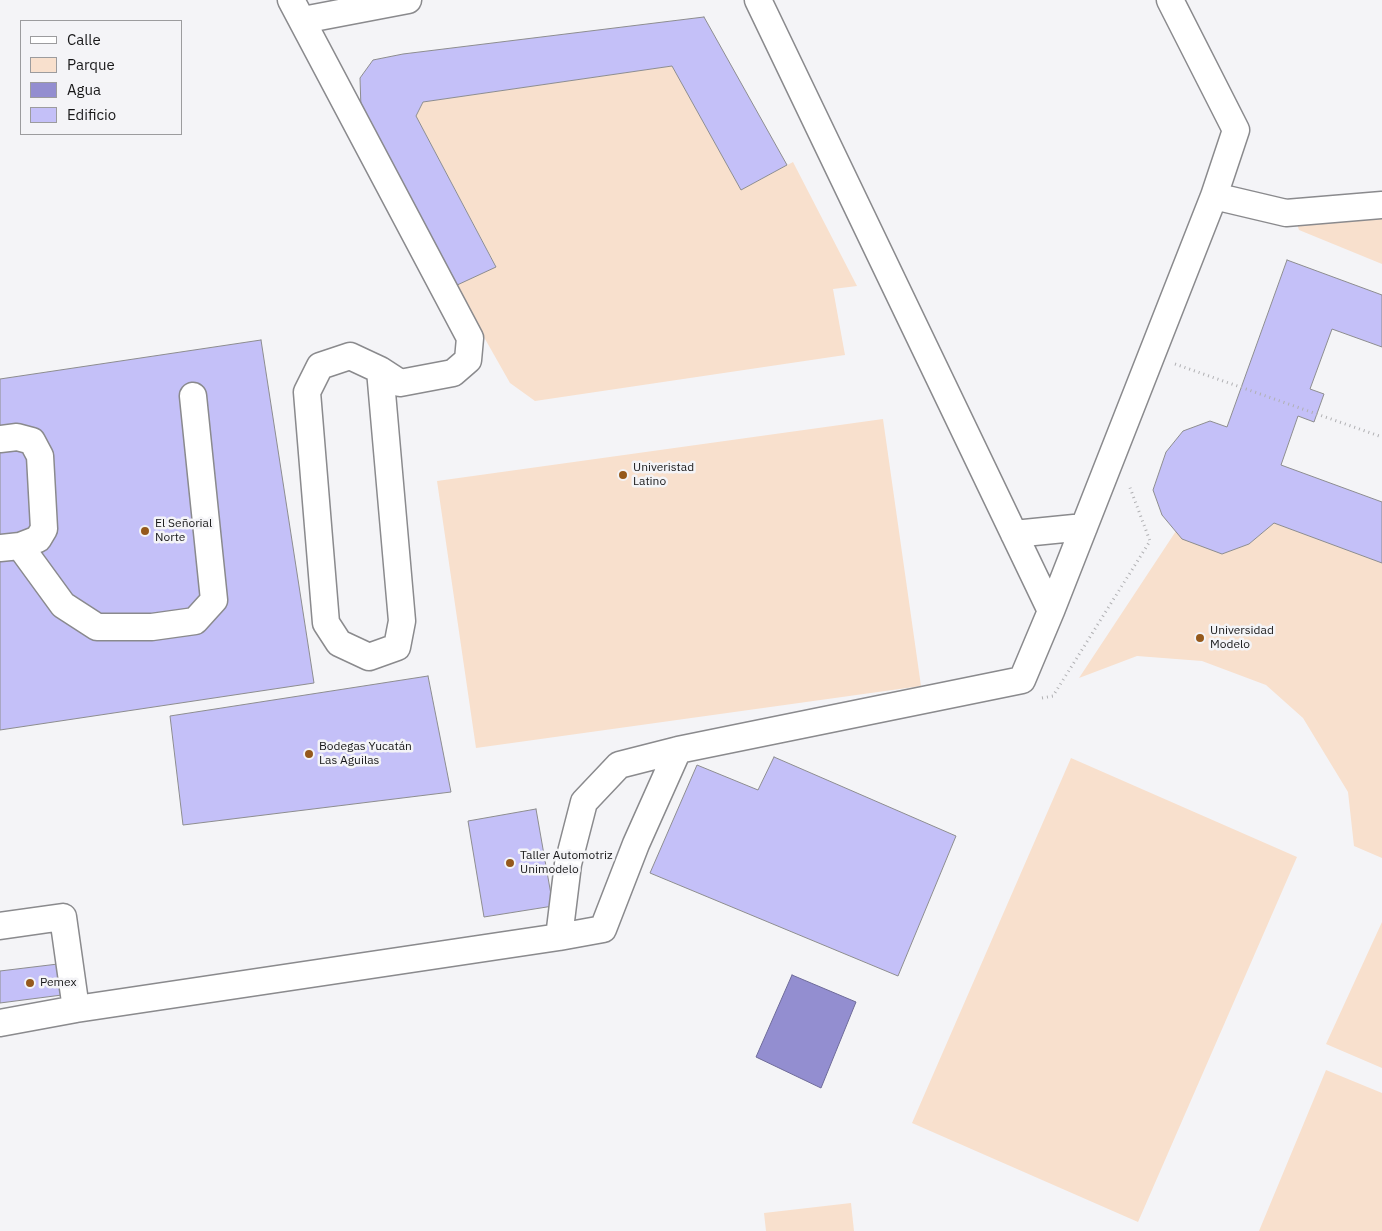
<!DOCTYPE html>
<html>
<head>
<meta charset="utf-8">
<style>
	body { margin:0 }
	#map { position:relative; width:1382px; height:1231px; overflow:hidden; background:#f4f4f7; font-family:"IBM Plex Sans",sans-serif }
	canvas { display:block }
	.legend { position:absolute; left:20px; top:20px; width:162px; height:115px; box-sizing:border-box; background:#f4f4f7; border:1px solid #9c9c9e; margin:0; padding:6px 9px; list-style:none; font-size:15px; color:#181819 }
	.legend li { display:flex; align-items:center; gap:10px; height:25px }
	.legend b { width:25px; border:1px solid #9c9c9e }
</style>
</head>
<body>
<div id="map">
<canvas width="1382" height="1231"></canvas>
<ul class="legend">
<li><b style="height:6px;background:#fff"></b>Calle</li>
<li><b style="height:14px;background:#f8e0cd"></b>Parque</li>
<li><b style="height:14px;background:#938ed0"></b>Agua</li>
<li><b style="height:14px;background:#c4c0f8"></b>Edificio</li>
</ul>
</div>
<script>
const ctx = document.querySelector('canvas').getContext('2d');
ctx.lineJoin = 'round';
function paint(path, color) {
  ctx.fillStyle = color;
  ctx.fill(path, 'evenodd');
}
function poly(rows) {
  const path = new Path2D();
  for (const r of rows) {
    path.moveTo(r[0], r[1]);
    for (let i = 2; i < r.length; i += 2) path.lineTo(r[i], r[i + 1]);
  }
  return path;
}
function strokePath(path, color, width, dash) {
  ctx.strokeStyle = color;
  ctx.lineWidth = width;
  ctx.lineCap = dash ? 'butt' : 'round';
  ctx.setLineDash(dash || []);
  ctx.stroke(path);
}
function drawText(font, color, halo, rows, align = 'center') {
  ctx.font = font + ' "IBM Plex Sans",sans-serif';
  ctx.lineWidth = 5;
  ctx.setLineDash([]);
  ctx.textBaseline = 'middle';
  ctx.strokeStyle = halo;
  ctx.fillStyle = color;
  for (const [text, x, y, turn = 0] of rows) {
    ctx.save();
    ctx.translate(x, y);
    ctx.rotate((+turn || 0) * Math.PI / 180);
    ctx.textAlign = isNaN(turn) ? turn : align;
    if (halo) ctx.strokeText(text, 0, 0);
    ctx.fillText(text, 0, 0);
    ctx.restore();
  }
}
paint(poly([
	[672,66,741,190,793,162,857,286,833,289,845,355,535,401,510,383,455,286,496,266,416,116,423,102],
	[1382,214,1382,264,1299,230,1296,221],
	[883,419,921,686,476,748,437,481],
	[1274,523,1382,563,1382,858,1354,846,1348,792,1303,718,1266,685,1202,661,1137,656,1079,678,1176,531,1222,554,1249,544],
	[1071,758,1297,857,1138,1222,912,1123],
	[1382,922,1382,1068,1326,1044],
	[1326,1070,1382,1093,1382,1231,1259,1231],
	[851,1203,854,1231,766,1231,764,1213]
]), '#f8e0cd');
const water = poly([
	[792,975,856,1002,821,1088,756,1057,792,975]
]);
paint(water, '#938ed0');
strokePath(water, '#6e6b99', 1);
const building = poly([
	[704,17,787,165,741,190,672,66,423,102,416,116,496,267,455,286,361,109,360,78,373,60,403,54,704,17],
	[1287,260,1382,295,1382,347,1332,329,1310,389,1324,394,1314,422,1298,416,1281,465,1382,502,1382,563,1274,523,1249,544,1222,554,1182,539,1162,515,1153,490,1166,452,1183,431,1210,421,1227,427,1287,260],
	[261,340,314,683,0,730,0,379,261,340],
	[428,676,451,792,183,825,170,716,428,676],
	[774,757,956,836,898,976,650,873,697,765,758,790,774,757],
	[536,809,553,906,484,917,468,821,536,809],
	[58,964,62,995,0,1003,0,971,58,964]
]);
paint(building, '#c4c0f8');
strokePath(building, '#8d8d8f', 1);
const minor = poly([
	[291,0,470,338,468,360,453,373,400,383,380,370,350,356,320,366,307,392,326,623,339,643,369,657,397,647,402,621,380,370],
	[758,0,1051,611],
	[303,20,408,0],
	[1214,196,1286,213,1382,205],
	[0,439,17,437,32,441,40,456,44,529,38,539,20,546],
	[1014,534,1084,527],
	[0,548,20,546,63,605,97,627,152,627,195,621,214,600,193,396],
	[0,926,63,917,76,1009],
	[559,937,568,864,584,802,619,765,678,750,1022,680,1051,611,1214,196,1236,130,1170,0],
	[0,1023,76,1009,559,937,603,929,636,844,678,750]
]);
strokePath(minor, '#8a8a8d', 29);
strokePath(poly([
	[1175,364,1382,437],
	[1042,698,1053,696,1150,541,1129,485]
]), '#b0b0b3', 3, [1, 4]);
strokePath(minor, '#fff', 26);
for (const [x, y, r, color] of [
	[623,475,5,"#95591b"],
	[145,531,5,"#95591b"],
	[1200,638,5,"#95591b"],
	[309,754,5,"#95591b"],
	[510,863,5,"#95591b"],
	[30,983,5,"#95591b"]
]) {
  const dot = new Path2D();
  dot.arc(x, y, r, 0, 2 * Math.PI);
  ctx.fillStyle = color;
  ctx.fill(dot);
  strokePath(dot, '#f4f4f7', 2);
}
drawText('12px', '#181819', '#f4f4f7', [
	["Univeristad",633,468],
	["Latino",633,482],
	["El Señorial",155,524],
	["Norte",155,538],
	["Universidad",1210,631],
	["Modelo",1210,645],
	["Bodegas Yucatán",319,747],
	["Las Aguilas",319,761],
	["Taller Automotriz",520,856],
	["Unimodelo",520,870],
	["Pemex",40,983]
], 'left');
</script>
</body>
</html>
